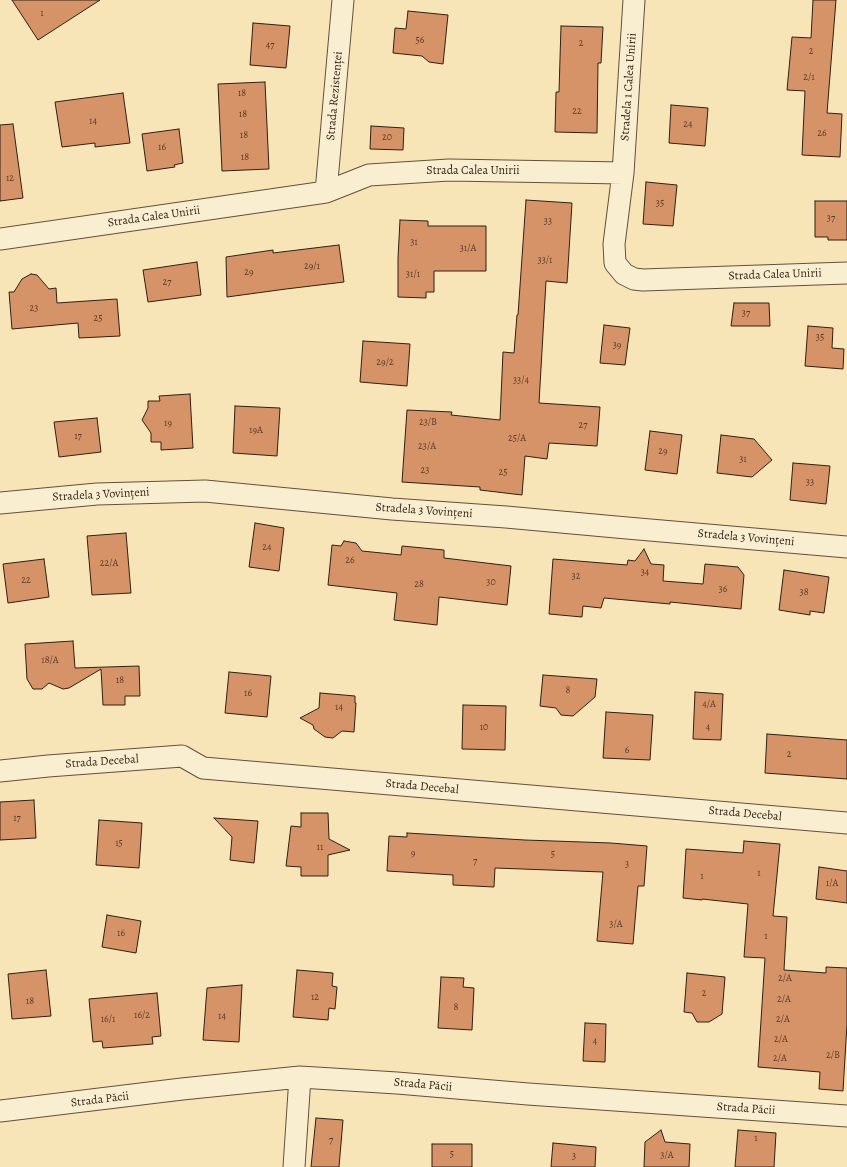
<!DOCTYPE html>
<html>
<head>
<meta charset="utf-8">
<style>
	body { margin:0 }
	canvas { display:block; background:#f7e5b8 }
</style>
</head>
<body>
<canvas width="847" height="1167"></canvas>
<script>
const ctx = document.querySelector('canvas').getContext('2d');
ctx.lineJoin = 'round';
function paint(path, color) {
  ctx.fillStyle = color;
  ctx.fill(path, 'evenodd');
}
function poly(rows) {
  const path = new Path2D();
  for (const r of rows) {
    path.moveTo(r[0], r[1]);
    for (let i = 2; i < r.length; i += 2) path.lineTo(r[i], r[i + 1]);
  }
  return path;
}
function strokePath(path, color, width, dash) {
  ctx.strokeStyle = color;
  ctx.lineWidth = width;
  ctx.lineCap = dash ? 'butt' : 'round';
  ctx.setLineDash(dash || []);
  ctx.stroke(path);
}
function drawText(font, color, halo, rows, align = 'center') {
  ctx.font = font + ' Alegreya,serif';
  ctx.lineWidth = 4;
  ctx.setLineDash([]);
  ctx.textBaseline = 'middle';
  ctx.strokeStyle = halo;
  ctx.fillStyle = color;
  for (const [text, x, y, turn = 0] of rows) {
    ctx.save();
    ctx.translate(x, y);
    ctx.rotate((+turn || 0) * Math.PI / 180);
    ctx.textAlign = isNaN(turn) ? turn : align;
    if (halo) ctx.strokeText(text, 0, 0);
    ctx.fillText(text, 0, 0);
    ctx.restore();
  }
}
const building = poly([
	[12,0,100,0,38,40,12,0],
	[813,0,836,0,827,113,842,114,840,157,802,155,805,91,787,90,792,37,811,38,813,0],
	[408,11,448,15,443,64,429,62,422,56,393,53,395,28,406,29,408,11],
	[253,23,290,26,286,68,250,65,253,23],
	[561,26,603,27,601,63,598,63,597,133,555,132,556,92,559,92,561,26],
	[265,82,269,169,222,171,218,84,265,82],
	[123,93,130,143,95,147,95,143,62,147,55,102,123,93],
	[671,105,708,108,705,146,669,143,671,105],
	[13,124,23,198,0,201,0,125,13,124],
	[371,126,404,128,403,150,370,149,371,126],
	[179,129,183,163,174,165,175,167,147,171,142,134,179,129],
	[646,182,677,185,673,226,643,224,646,182],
	[526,200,572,203,567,283,546,281,539,403,600,407,597,446,549,443,547,459,525,456,522,495,480,490,480,487,402,482,407,410,452,412,451,415,500,420,503,352,514,353,517,315,518,315,526,200],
	[815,201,847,201,847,240,828,240,828,237,815,237,815,201],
	[400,220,428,221,428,226,486,226,486,271,434,271,434,292,426,292,426,298,398,297,398,258,400,220],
	[339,245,344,282,286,289,227,297,226,257,273,250,273,253,339,245],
	[197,262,201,295,148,302,143,270,197,262],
	[31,274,37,275,49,289,56,288,57,303,117,299,120,336,79,338,78,323,12,329,9,292,14,292,22,279,31,274],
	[734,303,769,303,770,326,731,326,734,303],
	[604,325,630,328,625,365,600,363,604,325],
	[808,326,833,328,832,348,844,349,843,369,805,366,808,326],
	[363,341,410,344,407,386,360,382,363,341],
	[190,394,193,448,161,450,161,442,151,442,151,433,142,420,148,408,148,401,160,401,159,396,190,394],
	[235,406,280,408,277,456,233,453,235,406],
	[97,418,101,452,59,457,54,422,97,418],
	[650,431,682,435,677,474,645,470,650,431],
	[721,435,754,439,772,460,752,477,717,473,721,435],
	[793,463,830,466,826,504,790,500,793,463],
	[255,523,284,528,279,571,249,567,255,523],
	[126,533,131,593,92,595,87,536,126,533],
	[344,541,356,543,362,551,401,555,402,546,444,550,444,558,511,566,507,605,439,597,437,625,394,620,397,593,328,585,332,545,341,546,344,541],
	[644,549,651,564,664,565,663,581,703,584,705,564,738,567,744,575,741,609,670,602,670,604,604,598,601,608,583,606,582,617,549,614,553,559,627,565,628,560,635,561,644,549],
	[44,559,49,597,8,603,3,564,44,559],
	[784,570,829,577,824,613,810,611,810,615,779,610,784,570],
	[73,641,75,668,139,666,140,696,125,696,125,705,103,705,101,669,69,688,63,689,49,683,42,689,33,689,27,679,25,644,73,641],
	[229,672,271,676,267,717,225,713,229,672],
	[543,675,597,679,595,697,573,716,561,715,556,708,540,706,543,675],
	[695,692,723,694,721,740,693,739,695,692],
	[320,693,355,696,355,703,356,703,354,732,342,731,333,738,325,737,314,729,313,725,300,718,319,708,320,693],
	[463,705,506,706,505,750,462,749,463,705],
	[606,712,653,715,650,760,603,758,606,712],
	[767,734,847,740,847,779,765,773,767,734],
	[34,800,36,838,0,840,0,802,34,800],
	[301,813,328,813,329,839,350,850,328,855,328,876,301,876,301,867,286,866,291,826,301,827,301,813],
	[214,818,258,821,254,863,230,860,232,837,214,818],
	[99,820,142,823,139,868,96,865,99,820],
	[407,833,525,840,611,843,647,846,644,886,638,886,633,944,597,941,603,872,495,868,494,887,453,885,453,875,387,871,389,836,407,837,407,833],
	[744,841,780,844,773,916,787,917,784,970,826,973,826,967,847,968,847,1024,843,1091,819,1089,820,1072,758,1067,765,958,744,957,748,904,702,899,702,900,683,898,686,849,743,853,744,841],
	[819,867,847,871,847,903,816,899,819,867],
	[107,915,141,921,136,953,102,947,107,915],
	[46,970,51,1016,12,1019,8,974,46,970],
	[297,970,333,973,332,986,337,987,335,1009,329,1008,328,1020,293,1017,297,970],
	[687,973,725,977,722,1014,709,1022,697,1022,692,1013,684,1012,687,973],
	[441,977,464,978,463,987,474,988,472,1030,438,1028,441,977],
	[242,985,239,1042,203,1040,207,988,242,985],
	[157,993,161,1036,152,1037,153,1044,103,1048,102,1041,93,1042,89,999,157,993],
	[585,1023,606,1024,605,1062,583,1061,585,1023],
	[316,1118,343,1120,339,1167,311,1167,316,1118],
	[661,1130,665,1142,690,1144,689,1167,644,1167,645,1142,661,1130],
	[738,1130,776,1133,774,1167,735,1167,738,1130],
	[553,1143,596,1147,595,1167,551,1167,553,1143],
	[432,1144,472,1144,472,1167,432,1167,432,1144]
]);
paint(building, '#d79368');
strokePath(building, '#301f13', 1);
const minor = poly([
	[623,173,634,0],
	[326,192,343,0],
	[0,239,326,192,369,175,449,170,623,173,614,244,615,263,624,274,634,279,643,280,847,273],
	[0,503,97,494,205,491,392,509,506,517,627,528,847,547],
	[0,771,48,766,182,756,203,768,847,823],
	[0,1111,182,1089,300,1077,397,1083,528,1094,847,1116],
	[294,1167,300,1077]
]);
strokePath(minor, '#62503c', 23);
strokePath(minor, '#faeed1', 21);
drawText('10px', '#5a3c28', null, [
	["1",42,14],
	["56",420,41],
	["2",581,44],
	["47",270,46],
	["2",811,52],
	["2/1",809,78],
	["18",242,94],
	["22",577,112],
	["18",243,115],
	["14",93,122],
	["24",688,125],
	["26",822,134],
	["18",244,136],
	["20",387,138],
	["16",162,148],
	["18",245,158],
	["12",10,179],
	["35",660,204],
	["37",831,219],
	["33",548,222],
	["31",414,243],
	["31/A",468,249],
	["33/1",545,261],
	["29/1",312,267],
	["29",249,273],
	["31/1",413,275],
	["27",167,283],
	["23",34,309],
	["37",746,314],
	["25",98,319],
	["35",820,338],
	["39",617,346],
	["29/2",385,363],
	["33/4",521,381],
	["23/B",428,423],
	["19",168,424],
	["27",583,426],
	["19A",256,431],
	["17",78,437],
	["25/A",517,439],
	["23/A",427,447],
	["29",663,452],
	["31",743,460],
	["23",425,471],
	["25",503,473],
	["33",810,483],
	["24",267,548],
	["26",350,561],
	["22/A",109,564],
	["34",645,573],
	["32",576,577],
	["22",26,581],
	["30",491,583],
	["28",419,585],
	["36",723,590],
	["38",804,593],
	["18/A",50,661],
	["18",120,681],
	["8",568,691],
	["16",248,694],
	["4/A",709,705],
	["14",339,708],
	["10",484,728],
	["4",708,728],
	["6",627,751],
	["2",789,755],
	["17",17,819],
	["15",119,844],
	["11",320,848],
	["9",413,854],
	["5",553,855],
	["7",475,862],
	["3",627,865],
	["1",759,874],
	["1",702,877],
	["1/A",832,884],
	["3/A",616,925],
	["16",121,934],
	["1",766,937],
	["2/A",785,979],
	["2",704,994],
	["12",315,998],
	["2/A",784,1000],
	["18",30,1002],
	["8",456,1008],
	["16/2",142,1016],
	["14",222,1017],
	["16/1",108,1020],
	["2/A",783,1020],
	["2/A",781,1040],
	["4",595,1042],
	["2/B",833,1056],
	["2/A",780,1059],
	["1",756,1139],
	["7",331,1141],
	["5",452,1155],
	["3/A",667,1156],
	["3",574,1157]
]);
drawText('12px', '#301f13', '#faeed1', [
	["Stradela 1 Calea Unirii",629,87,-86],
	["Strada Rezistenței",335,96,-85],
	["Strada Calea Unirii",473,171],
	["Strada Calea Unirii",154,217,-8],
	["Strada Calea Unirii",775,275,-2],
	["Stradela 3 Vovințeni",101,495,-3],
	["Stradela 3 Vovințeni",424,511,4],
	["Stradela 3 Vovințeni",746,538,5],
	["Strada Decebal",102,762,-4],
	["Strada Decebal",422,787,5],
	["Strada Decebal",745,814,5],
	["Strada Păcii",423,1085,5],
	["Strada Păcii",100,1100,-7],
	["Strada Păcii",746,1109,4]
]);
</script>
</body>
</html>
